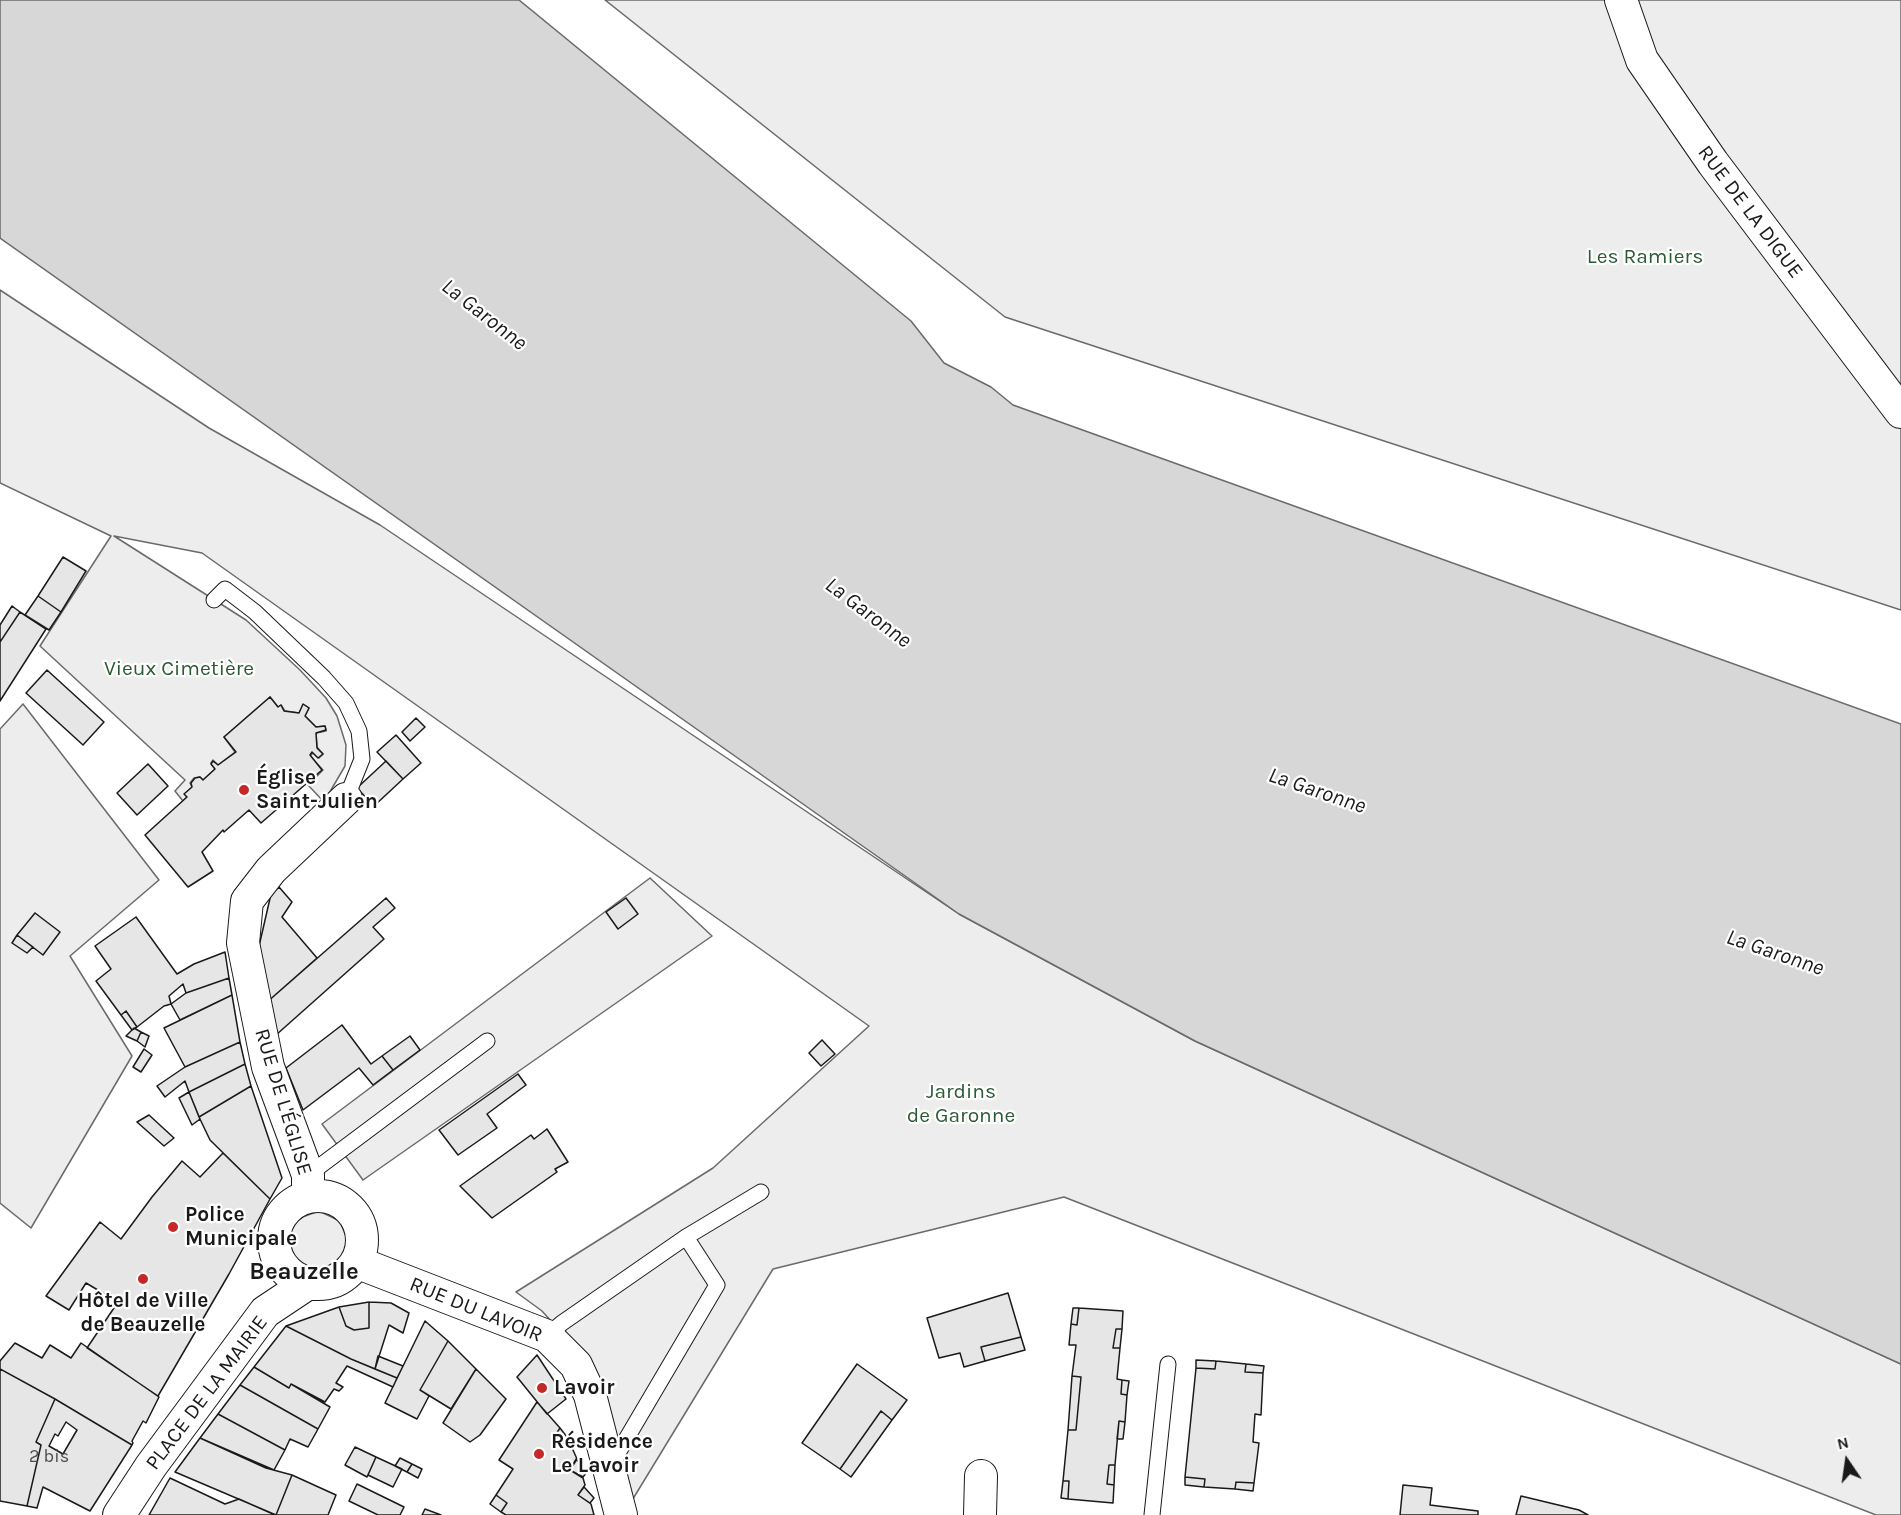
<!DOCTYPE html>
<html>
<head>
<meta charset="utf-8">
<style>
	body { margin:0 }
	#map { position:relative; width:1901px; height:1515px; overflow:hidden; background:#fff; font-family:Karla,sans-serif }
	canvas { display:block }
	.north { position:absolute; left:1817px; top:1431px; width:60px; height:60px; -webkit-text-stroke:4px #fff; paint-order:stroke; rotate:347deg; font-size:16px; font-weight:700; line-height:24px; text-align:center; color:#1a1a1a }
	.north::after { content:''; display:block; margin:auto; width:21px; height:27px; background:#1a1a1a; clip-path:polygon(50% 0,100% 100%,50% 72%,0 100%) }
</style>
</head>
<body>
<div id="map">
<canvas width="1901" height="1515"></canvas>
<div class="north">N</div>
</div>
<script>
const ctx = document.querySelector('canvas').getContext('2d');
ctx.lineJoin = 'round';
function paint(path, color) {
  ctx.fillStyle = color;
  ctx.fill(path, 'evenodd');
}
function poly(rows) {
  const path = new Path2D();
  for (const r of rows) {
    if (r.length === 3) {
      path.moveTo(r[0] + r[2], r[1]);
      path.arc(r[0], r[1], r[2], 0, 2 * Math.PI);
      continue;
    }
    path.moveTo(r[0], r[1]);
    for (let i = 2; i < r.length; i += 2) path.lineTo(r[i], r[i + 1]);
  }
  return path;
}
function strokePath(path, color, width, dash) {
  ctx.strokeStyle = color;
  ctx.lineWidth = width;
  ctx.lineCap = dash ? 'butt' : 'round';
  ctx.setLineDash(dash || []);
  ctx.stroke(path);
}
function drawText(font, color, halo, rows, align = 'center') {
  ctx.font = font + ' Karla,sans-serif';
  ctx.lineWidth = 4.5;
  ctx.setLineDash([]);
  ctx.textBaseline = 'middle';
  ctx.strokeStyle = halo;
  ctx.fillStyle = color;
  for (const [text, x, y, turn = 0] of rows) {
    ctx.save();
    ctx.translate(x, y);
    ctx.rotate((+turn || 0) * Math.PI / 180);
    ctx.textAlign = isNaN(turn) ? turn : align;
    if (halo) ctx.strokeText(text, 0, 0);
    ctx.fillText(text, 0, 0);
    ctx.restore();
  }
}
const built = poly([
	[605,0,1901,0,1901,610,1005,317,605,0],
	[0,290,209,428,380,525,959,914,1195,1041,1901,1364,1901,1515,1876,1515,1064,1197,773,1269,628,1507,579,1352,542,1311,516,1292,713,1168,869,1026,202,553,114,536,246,620,300,670,326,698,337,716,346,745,345,766,324,802,308,785,323,770,310,756,313,753,319,758,323,754,317,747,316,733,326,731,325,726,316,727,305,716,309,708,304,705,299,713,285,711,281,705,278,707,270,697,224,737,235,752,218,765,213,760,211,763,215,769,203,780,200,777,194,778,190,783,192,787,185,794,187,797,183,801,175,791,185,780,40,646,111,536,0,483,0,290],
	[23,704,159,880,70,956,132,1056,31,1228,0,1203,0,729,23,704],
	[650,878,712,936,363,1180,322,1124,650,878],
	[319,1211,340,1221,348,1242,339,1263,317,1271,295,1262,287,1240,297,1219,319,1211]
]);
paint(built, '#ededed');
strokePath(built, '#6a6a6a', 1.5);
const water = poly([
	[0,0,519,0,911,321,944,363,991,387,1013,405,1901,724,1901,1364,1195,1041,959,914,0,238,0,0]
]);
paint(water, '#d7d7d7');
strokePath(water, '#6a6a6a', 1.5);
const building = poly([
	[63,557,86,571,61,612,38,596,63,557],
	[38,596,61,612,49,630,25,615,38,596],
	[12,606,20,612,0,642,0,625,12,606],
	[20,612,46,629,0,701,0,642,20,612],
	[47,670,104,722,83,745,26,693,47,670],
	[270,697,278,707,281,705,284,711,299,713,303,704,309,708,305,716,316,727,325,726,326,730,316,733,317,748,323,754,318,758,312,752,310,755,322,770,261,823,249,810,224,832,223,830,202,852,213,871,188,887,145,835,187,797,184,794,192,787,191,783,195,778,200,777,203,780,215,769,211,764,213,761,218,765,236,752,224,737,270,697],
	[416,718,425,727,410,741,402,732,416,718],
	[396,735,421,763,403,779,377,752,396,735],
	[386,761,403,779,374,806,357,788,386,761],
	[148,764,168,786,137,815,117,793,148,764],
	[279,887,292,902,282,917,317,958,266,1003,257,955,271,894,279,887],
	[386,898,395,908,373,927,384,939,276,1035,266,1003,386,898],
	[626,898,638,914,618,929,606,912,626,898],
	[35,913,60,932,43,955,17,935,35,913],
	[136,917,177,974,194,964,225,952,229,978,186,993,183,984,169,996,171,1004,164,1006,137,1027,126,1011,121,1015,96,981,111,969,95,946,136,917],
	[17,935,33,947,27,953,12,943,17,935],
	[229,978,232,995,180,1020,171,1004,186,993,229,978],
	[232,995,240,1042,185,1067,164,1028,232,995],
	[126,1011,137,1027,132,1030,121,1015,126,1011],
	[342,1025,371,1064,382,1056,393,1070,373,1085,359,1068,303,1110,286,1068,342,1025],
	[134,1028,141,1032,137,1041,126,1036,134,1028],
	[141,1032,149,1036,145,1047,137,1041,141,1032],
	[410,1036,420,1050,393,1070,382,1056,410,1036],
	[822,1040,835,1054,821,1066,809,1053,822,1040],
	[240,1042,245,1064,189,1092,185,1081,165,1097,157,1086,185,1067,240,1042],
	[144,1049,152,1055,141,1072,133,1067,144,1049],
	[245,1064,251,1086,199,1117,189,1092,245,1064],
	[518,1074,526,1085,487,1114,497,1128,458,1155,439,1130,518,1074],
	[251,1086,282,1178,270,1199,210,1140,199,1117,251,1086],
	[189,1092,200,1119,192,1125,179,1098,189,1092],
	[149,1115,174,1138,164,1146,137,1122,149,1115],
	[547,1129,568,1162,555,1169,557,1172,492,1218,460,1186,531,1135,534,1139,547,1129],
	[223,1153,270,1199,229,1274,158,1396,87,1348,118,1302,86,1283,69,1310,46,1296,100,1222,121,1239,152,1197,182,1161,200,1177,223,1153],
	[1008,1293,1021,1337,981,1347,985,1361,964,1367,960,1353,939,1358,927,1318,1008,1293],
	[369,1302,369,1328,354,1330,346,1326,339,1307,369,1302],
	[369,1302,391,1303,409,1313,403,1333,389,1325,375,1369,351,1359,286,1326,339,1307,346,1326,354,1330,369,1328,369,1302],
	[1073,1308,1079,1308,1077,1325,1071,1324,1073,1308],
	[1079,1308,1123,1311,1122,1329,1116,1329,1113,1348,1120,1348,1117,1379,1122,1380,1121,1394,1127,1395,1125,1422,1119,1421,1115,1465,1109,1465,1107,1484,1114,1485,1113,1503,1068,1499,1069,1481,1063,1481,1068,1430,1076,1430,1081,1377,1072,1376,1076,1345,1069,1345,1071,1324,1077,1325,1079,1308],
	[425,1321,448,1341,420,1390,429,1396,417,1419,385,1403,425,1321],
	[286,1326,351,1359,397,1378,393,1387,347,1366,336,1383,343,1387,339,1391,334,1389,325,1402,291,1384,289,1388,254,1367,286,1326],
	[1116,1329,1122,1329,1120,1348,1113,1348,1116,1329],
	[1021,1337,1025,1350,985,1361,981,1347,1021,1337],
	[448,1341,476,1369,451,1409,420,1390,448,1341],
	[15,1343,42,1358,50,1345,71,1358,81,1343,159,1397,146,1423,143,1421,132,1441,133,1443,132,1445,55,1399,0,1369,0,1361,15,1343],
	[537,1355,566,1399,547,1414,517,1377,537,1355],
	[378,1356,403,1366,397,1378,375,1369,378,1356],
	[1196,1360,1216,1361,1215,1369,1196,1368,1196,1360],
	[1216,1361,1246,1364,1245,1372,1263,1373,1261,1415,1255,1414,1253,1442,1259,1443,1254,1483,1236,1482,1235,1489,1204,1487,1205,1479,1185,1477,1196,1368,1215,1369,1216,1361],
	[857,1364,907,1400,892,1420,881,1411,840,1469,802,1443,857,1364],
	[1246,1364,1264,1366,1263,1373,1245,1372,1246,1364],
	[254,1367,289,1388,291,1384,330,1407,318,1429,240,1385,254,1367],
	[0,1369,55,1399,36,1442,41,1445,27,1506,0,1501,0,1369],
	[476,1369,506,1399,480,1435,470,1442,443,1423,476,1369],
	[1072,1376,1081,1377,1076,1430,1068,1430,1072,1376],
	[1122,1380,1129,1381,1127,1395,1121,1394,1122,1380],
	[240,1385,318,1429,308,1447,290,1439,285,1450,218,1414,240,1385],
	[55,1399,132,1445,90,1511,43,1487,37,1508,27,1506,41,1445,36,1442,55,1399],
	[66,1422,77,1430,63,1454,49,1446,55,1434,58,1436,66,1422],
	[537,1402,560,1428,554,1437,573,1450,577,1459,570,1470,583,1478,585,1485,578,1495,591,1504,594,1515,506,1515,501,1512,507,1503,496,1495,513,1469,499,1460,537,1402],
	[881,1411,892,1420,851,1477,840,1469,881,1411],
	[218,1414,285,1450,274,1470,200,1438,218,1414],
	[1119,1421,1125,1422,1123,1439,1117,1439,1119,1421],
	[560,1428,570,1441,567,1445,554,1437,560,1428],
	[200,1438,266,1468,292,1475,276,1515,175,1472,200,1438],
	[355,1447,376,1457,367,1477,345,1465,355,1447],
	[376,1457,402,1469,393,1487,368,1475,376,1457],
	[400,1458,412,1464,407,1472,395,1466,400,1458],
	[576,1459,587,1472,583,1477,570,1470,576,1459],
	[412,1464,422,1469,418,1478,407,1472,412,1464],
	[1109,1465,1115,1465,1114,1485,1107,1484,1109,1465],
	[292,1475,336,1495,328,1515,276,1515,292,1475],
	[1185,1477,1205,1479,1204,1487,1185,1485,1185,1477],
	[170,1478,225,1504,239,1499,275,1515,149,1515,170,1478],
	[1063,1481,1069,1481,1068,1499,1061,1498,1063,1481],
	[1236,1482,1254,1483,1253,1491,1235,1489,1236,1482],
	[357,1484,404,1507,400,1515,378,1515,349,1501,357,1484],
	[1403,1485,1432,1488,1430,1505,1478,1511,1478,1515,1400,1515,1403,1485],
	[584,1487,594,1498,590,1503,578,1495,584,1487],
	[496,1495,507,1503,501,1512,490,1504,496,1495],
	[1521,1496,1579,1510,1588,1515,1516,1515,1521,1496],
	[425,1509,441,1515,422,1515,425,1509]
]);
paint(building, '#e6e6e6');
strokePath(building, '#1a1a1a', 1.5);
const service = poly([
	[214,600,225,589,255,612,324,678,346,703,359,731,362,759,346,799],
	[308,1175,487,1041],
	[547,1336,562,1323,686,1237,761,1192],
	[606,1457,618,1453,717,1285,686,1237],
	[1152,1515,1168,1364]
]);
const minor = poly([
	[1621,0,1642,60,1713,163,1901,412],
	[318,1240,44],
	[308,1196,308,1175,268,1067,243,943,247,901,271,870,346,799],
	[356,1262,547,1336,576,1365,590,1395,621,1515],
	[119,1515,151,1466,265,1312,307,1284],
	[980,1515,981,1476]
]);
strokePath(service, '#1a1a1a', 17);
strokePath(minor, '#1a1a1a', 34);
strokePath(service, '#fff', 15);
strokePath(minor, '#fff', 32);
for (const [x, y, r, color] of [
	[244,790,6,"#c62828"],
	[173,1227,6,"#c62828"],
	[143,1279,6,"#c62828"],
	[542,1388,6,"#c62828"],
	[539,1454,6,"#c62828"]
]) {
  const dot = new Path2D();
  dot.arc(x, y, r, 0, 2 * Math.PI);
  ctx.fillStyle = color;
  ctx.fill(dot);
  strokePath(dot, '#fff', 2);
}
drawText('18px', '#4d4d4d', null, [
	["2 bis",49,1457]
]);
drawText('21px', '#1a1a1a', '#fff', [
	["RUE DE LA DIGUE",1750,212,53],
	["RUE DE L'ÉGLISE",283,1102,73],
	["RUE DU LAVOIR",476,1310,22],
	["PLACE DE LA MAIRIE",207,1393,-53]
]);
drawText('21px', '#2b5a34', '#fff', [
	["Les Ramiers",1645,257],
	["Vieux Cimetière",179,669],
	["Jardins",961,1092],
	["de Garonne",961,1116]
]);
drawText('bold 21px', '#1a1a1a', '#fff', [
	["Église",256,778],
	["Saint-Julien",256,802],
	["Police",185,1215],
	["Municipale",185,1239],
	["Hôtel de Ville",143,1301,"center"],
	["de Beauzelle",143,1325,"center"],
	["Lavoir",554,1388],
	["Résidence",551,1442],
	["Le Lavoir",551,1466]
], 'left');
drawText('italic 22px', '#1a1a1a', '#fff', [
	["La Garonne",484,315,38],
	["La Garonne",868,613,37],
	["La Garonne",1317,791,19],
	["La Garonne",1775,953,19]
]);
drawText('bold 24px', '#1a1a1a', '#fff', [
	["Beauzelle",304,1272]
]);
</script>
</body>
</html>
